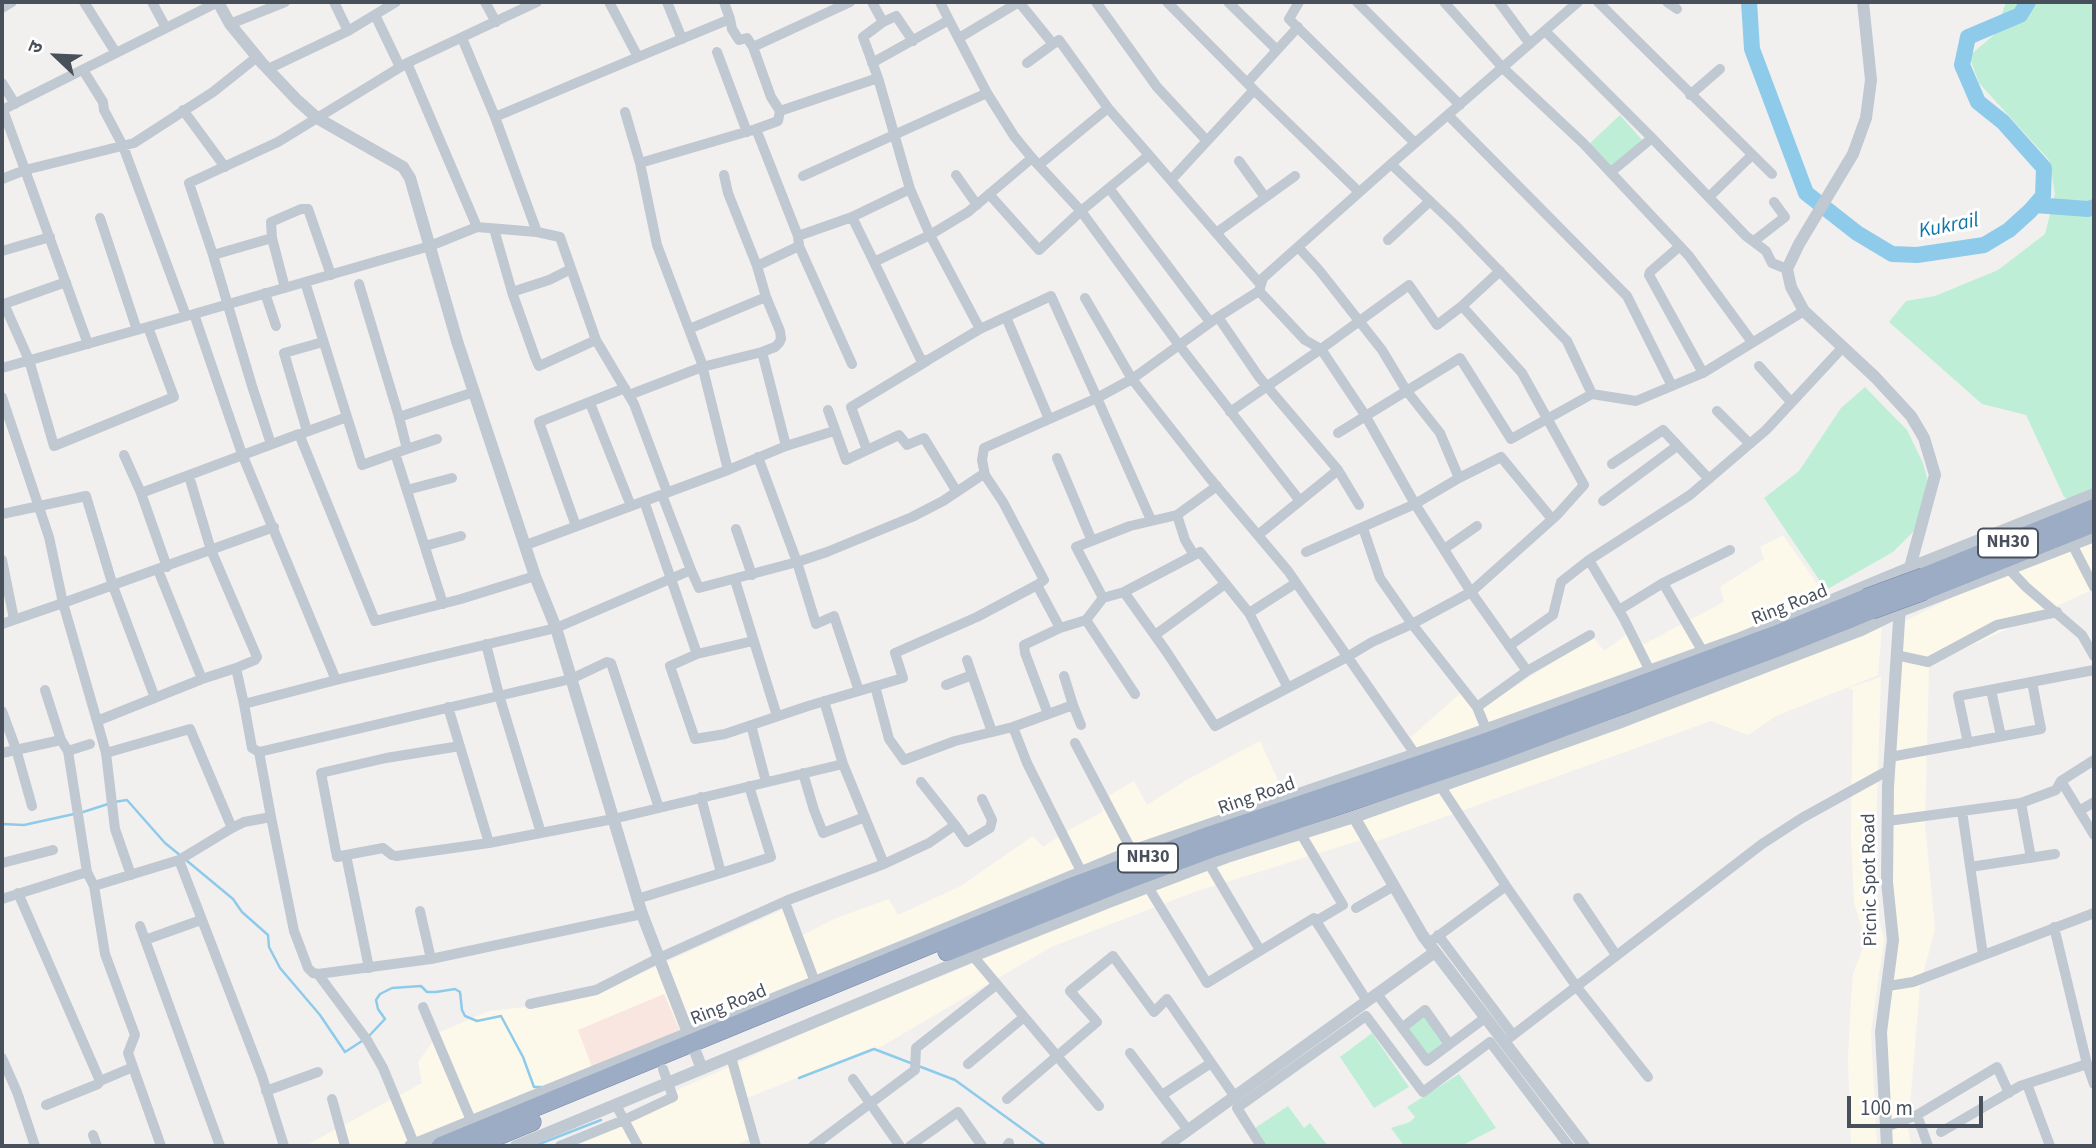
<!DOCTYPE html>
<html>
<head>
<meta charset="utf-8">
<style>
	body { margin:0 }
	#map { position:relative; width:2096px; height:1148px; overflow:hidden; background:#f2f0ef; font-family:"Source Sans 3","Noto Sans Devanagari",sans-serif }
	canvas { display:block }
	.frame { position:absolute; inset:0; border:4px solid #48505c; pointer-events:none }
	.north { position:absolute; left:21px; top:21px; width:70px; height:70px; -webkit-text-stroke:5px #fff; paint-order:stroke; rotate:293deg; font-size:19px; font-weight:700; line-height:28px; text-align:center; color:#48505c }
	.north::after { content:''; display:block; margin:auto; width:24px; height:32px; background:#48505c; clip-path:polygon(50% 0,100% 100%,50% 72%,0 100%) }
	.scale { position:absolute; left:1847px; top:1096px; width:136px; height:32px; box-sizing:border-box; border:4px solid #48505c; border-top:0; padding-left:9px; font-size:21px; line-height:24px; white-space:nowrap; color:#48505c; -webkit-text-stroke:5px #fff; paint-order:stroke }
</style>
</head>
<body>
<div id="map">
<canvas width="2096" height="1148"></canvas>
<div class="frame"></div>
<div class="north">उ</div>
<div class="scale">100 m</div>
</div>
<script>
const ctx = document.querySelector('canvas').getContext('2d');
ctx.lineJoin = 'round';
function paint(path, color) {
  ctx.fillStyle = color;
  ctx.fill(path, 'evenodd');
}
function poly(rows) {
  const path = new Path2D();
  for (const r of rows) {
    path.moveTo(r[0], r[1]);
    for (let i = 2; i < r.length; i += 2) path.lineTo(r[i], r[i + 1]);
  }
  return path;
}
function strokePath(path, color, width, dash) {
  ctx.strokeStyle = color;
  ctx.lineWidth = width;
  ctx.lineCap = dash ? 'butt' : 'round';
  ctx.setLineDash(dash || []);
  ctx.stroke(path);
}
function drawText(font, color, halo, rows, align = 'center') {
  ctx.font = font + ' "Source Sans 3",sans-serif';
  ctx.lineWidth = 6;
  ctx.setLineDash([]);
  ctx.textBaseline = 'middle';
  ctx.strokeStyle = halo;
  ctx.fillStyle = color;
  for (const [text, x, y, turn = 0] of rows) {
    ctx.save();
    ctx.translate(x, y);
    ctx.rotate((+turn || 0) * Math.PI / 180);
    ctx.textAlign = isNaN(turn) ? turn : align;
    if (halo) ctx.strokeText(text, 0, 0);
    ctx.fillText(text, 0, 0);
    ctx.restore();
  }
}
paint(poly([
	[1783,535,1826,597,1755,628,1488,726,1481,708,1593,637,1604,651,1627,634,1644,644,1724,602,1720,587,1764,559,1760,547],
	[2094,543,2094,589,1929,665,1925,825,1935,929,1920,985,1908,1129,1911,1146,1889,1146,1886,1102,1889,881,1899,624,1977,585],
	[1882,627,1878,675,1776,716,1748,735,1711,721,1372,843,1361,840,1194,892,1051,947,877,1049,872,1048,747,1098,749,1139,734,1146,566,1146,675,1091,827,1023,1207,868,1753,678],
	[1881,677,1875,863,1879,920,1884,939,1871,1032,1877,1146,1851,1146,1848,1059,1851,1000,1853,974,1866,940,1854,903,1851,838,1853,690,1848,688],
	[1462,692,1476,711,1480,728,1417,750,1411,737],
	[1260,741,1284,794,503,1104,403,1146,305,1146,422,1083,418,1062,440,1032,489,1011,565,1003,597,993,791,906,803,935,834,919,889,899,898,915,961,886,1033,836,1043,847,1069,830,1103,812,1100,801,1134,781,1147,805,1185,781]
]), '#fcf9ea');
paint(poly([
	[664,994,681,1033,592,1067,578,1030]
]), '#fae6e1');
paint(poly([
	[2006,2,2094,2,2094,512,2064,497,2026,415,1982,404,1889,322,1906,301,1935,296,1998,270,2045,234,2055,194,2049,160,1979,83,1969,56,1995,34],
	[1620,115,1643,141,1611,171,1587,146],
	[1865,387,1907,430,1923,463,1929,485,1915,530,1893,552,1826,590,1764,498,1799,471,1841,408],
	[1424,1015,1445,1043,1426,1057,1406,1029],
	[1372,1033,1409,1087,1374,1108,1340,1057],
	[1459,1074,1496,1128,1461,1146,1404,1146,1391,1128,1410,1122,1415,1117,1407,1107],
	[1288,1106,1304,1128,1310,1123,1328,1146,1263,1146,1252,1130]
]), '#bfeed7');
strokePath(poly([
	[114,802,127,800,165,843,181,856],
	[80,813,108,804],
	[2,824,24,825,74,814],
	[186,860,233,899,242,912,268,935,269,947,280,968,320,1015,345,1052,362,1041],
	[368,1037,385,1019,378,1009,376,1000,380,994,392,988,421,986,427,992,436,992,455,989,460,992,462,1010,465,1016,477,1021,501,1016,523,1057,534,1087,541,1087],
	[799,1078,874,1049,955,1080,1046,1146],
	[534,1146,601,1120]
]), '#8ecbea', 2.5);
strokePath(poly([
	[1749,2,1752,49,1806,193,1857,233,1892,254,1917,255,1984,245,2009,230,2030,211,2043,196,2044,168,2003,122,1978,102,1962,65,1968,37,2020,15,2028,2],
	[2035,205,2088,209,2094,207]
]), '#8ecbea', 16);
const trunk = poly([
	[1923,577,2094,508],
	[1924,591,2094,523],
	[947,952,1135,877,1210,849,1492,754,1784,645,1872,610],
	[441,1146,1066,889,1208,836,1489,741,1775,635,1866,598],
	[474,1146,532,1122]
]);
strokePath(trunk, '#7486a8', 19);
strokePath(poly([
	[84,2,116,53],
	[152,2,166,28],
	[334,2,348,31],
	[485,2,496,22],
	[667,2,682,39],
	[872,2,883,22,863,37,878,78,910,189],
	[940,2,949,20],
	[1096,2,1157,87,1207,141],
	[1167,2,1254,90],
	[1228,2,1277,50],
	[1299,2,1289,19,1415,143],
	[1357,2,1460,105],
	[1444,2,1503,68,1583,143,1689,256,1752,342],
	[1499,2,1530,44],
	[1598,2,1772,174],
	[1667,2,1677,9],
	[2,8,12,2],
	[375,15,400,67],
	[730,19,732,29,739,40,747,38,753,47,771,97,780,111],
	[883,22,896,16,913,41],
	[230,24,285,2],
	[1545,31,1652,138,1611,172],
	[462,38,495,117],
	[959,38,1019,2,1053,44,1059,40,1108,108,1149,155,1081,211,1032,158],
	[753,47,850,2],
	[717,52,747,132],
	[638,57,730,19,724,2],
	[407,63,477,227],
	[1027,63,1053,44],
	[268,69,348,31,396,2],
	[83,70,103,102,104,110,123,146,186,316],
	[2,83,15,104],
	[1247,83,1298,27],
	[1690,95,1720,69],
	[2,110,218,2],
	[183,110,225,167],
	[625,112,640,163],
	[1448,115,1627,296,1672,386],
	[756,129,778,121,780,111,878,78],
	[1652,138,1746,236,1766,251,1772,263,1787,269],
	[1149,155,1261,285],
	[1239,161,1265,197],
	[1391,164,1455,225,1567,341,1592,394,1636,401,1703,373,1804,311],
	[1039,165,1108,108],
	[956,175,977,205],
	[803,176,987,93],
	[2,179,25,170,3,110],
	[1171,180,1254,90,1359,192],
	[1109,188,1210,322],
	[989,194,1039,250,1081,211,1179,345,1300,501],
	[1709,197,1752,155],
	[852,217,874,262,930,235,968,212,1032,158,1014,136,987,93,949,20,872,63],
	[100,218,137,330],
	[494,229,512,292,535,357,539,366,596,340],
	[537,232,560,237,596,340,634,404,667,492],
	[1216,233,1295,176],
	[798,236,799,246,852,364],
	[272,238,271,222,301,209,308,209,331,275],
	[1388,240,1430,201],
	[1754,241,1785,217,1774,202],
	[1680,246,1650,272,1649,275,1703,373],
	[1298,247,1319,270,1382,350,1406,390,1440,433,1459,478],
	[2,251,50,237],
	[213,255,252,386,271,444],
	[874,262,921,360,928,360,980,329],
	[757,266,799,246],
	[66,282,4,304,29,360,54,446,174,397,148,327],
	[305,282,362,465,407,449,399,417],
	[359,284,399,417,474,392],
	[285,288,272,238,213,255,189,183,278,142,407,63,537,2],
	[1259,291,1305,340,1321,349,1365,415,1415,504,1306,552],
	[512,292,549,280,571,269],
	[265,293,276,326],
	[1085,298,1132,379,1218,317,1259,291,1263,278,1391,164,1578,2],
	[1006,317,1049,419],
	[1218,317,1259,377,1338,470,1258,535],
	[689,329,766,297],
	[88,344,25,170,134,143,213,92,257,57],
	[762,352,786,446],
	[1759,366,1791,402],
	[2,368,190,315],
	[629,395,702,367,762,352,775,347,779,343,781,339,780,331,766,297,757,266,728,193,724,175],
	[2,397,49,537,63,603,274,527],
	[590,403,631,506],
	[828,410,846,460,899,435,907,445,924,438,957,492],
	[1717,411,1750,444],
	[1230,412,1321,349,1409,285,1437,325,1462,306],
	[307,431,284,353,323,342],
	[303,433,347,417],
	[1338,433,1460,358,1511,439,1592,394],
	[407,449,437,439],
	[867,450,851,407,927,361],
	[395,453,443,604],
	[124,455,141,493,167,567],
	[758,457,797,562,816,624,834,616,859,691],
	[1057,458,1092,541],
	[1612,464,1663,430,1709,479],
	[728,470,786,446,834,431],
	[1338,470,1359,505],
	[985,475,982,460,984,448,1097,398,1151,520],
	[189,476,211,550,257,657,255,660,236,668],
	[1217,486,1177,515,1130,526,1076,547,1103,598,1124,592,1166,651,1215,726,1347,657,1372,642,1412,624,1471,592,1415,504,1459,478,1501,457,1552,519],
	[407,490,452,478],
	[141,493,299,434,375,621,461,599,535,576],
	[644,501,697,654,670,666,695,739,725,734,808,706,903,678,895,653,977,617,1037,585,1060,628,1086,620,1103,598],
	[1603,501,1677,446],
	[2,514,86,496,113,586,155,698],
	[1177,515,1185,540,1194,555],
	[576,526,539,422,625,388],
	[1363,528,1380,578,1412,624,1477,707],
	[736,529,752,575],
	[2072,544,2094,587],
	[526,545,728,470,701,361,657,245,640,163,756,129,798,236,852,217,910,189,930,235,980,329,1051,296,1097,398,1132,379,1208,476,1288,571,1415,754],
	[425,546,461,536],
	[1444,549,1477,526],
	[2,560,14,619],
	[2009,569,2026,587,2082,635,2094,656],
	[158,570,202,679],
	[691,570,699,588,797,562,827,552,912,517,943,501,982,475,985,475,1003,502,1044,580,1037,585],
	[735,580,777,716],
	[1663,583,1703,652],
	[1124,592,1200,552,1249,613],
	[1619,610,1663,583,1730,550],
	[1086,620,1135,694],
	[2,624,63,603,97,721,202,679,236,668,244,704],
	[1155,635,1225,584],
	[486,644,499,695,541,833],
	[1509,646,1553,615,1561,582,1589,560],
	[697,654,753,641],
	[1896,655,1928,662,1997,625,2057,612],
	[967,660,972,675],
	[1527,671,1590,635],
	[1650,671,1624,619,1589,560,1690,495,1766,430,1843,347],
	[1064,676,1073,705],
	[336,680,242,454,194,314,430,246,477,227,537,232,495,117,638,57,609,2],
	[946,685,972,675,992,732],
	[875,686,889,739,904,760,955,741,1013,727,1027,763,1082,873],
	[1288,688,1249,613,1296,583],
	[45,690,61,740],
	[1991,690,2001,736],
	[448,707,489,843,613,819,843,764,824,701],
	[2,711,16,749,32,806],
	[1048,714,1025,653,1024,645,1060,628],
	[97,721,106,753,190,729,232,828],
	[751,725,766,782],
	[1013,727,1073,705,1081,725],
	[1486,729,1477,707,1527,671,1471,592,1557,515,1584,485,1522,373,1462,306,1500,271],
	[1075,743,1132,851],
	[1968,743,1958,696,2094,670],
	[68,751,87,872],
	[259,752,252,748,244,704,336,680,556,628,691,570,662,495],
	[2,753,61,740,68,751,90,744],
	[106,753,115,829,131,875],
	[1890,757,2041,729,2032,682],
	[803,773,814,810,823,833,865,817],
	[2061,781,2094,835],
	[1441,787,1506,886,1576,986,1648,1077],
	[2021,803,2031,858],
	[1962,811,1983,955],
	[2079,811,2094,802],
	[271,817,259,752,571,679,607,662,611,663,659,808],
	[1888,821,2021,803,2056,790,2061,781,2094,760],
	[955,825,967,842,990,828,992,820,982,799],
	[1301,834,1343,905,1316,921],
	[346,855,337,857,321,773,386,758,460,746],
	[179,860,262,1076,284,1146],
	[2,863,53,850],
	[884,864,929,843,955,825,921,782],
	[1209,864,1260,950],
	[1970,867,2055,854],
	[721,873,771,857,749,786],
	[94,886,105,954,135,1035,128,1053,161,1146],
	[1148,887,1207,983,1314,918,1367,1001],
	[18,893,100,1081,98,1084,46,1105],
	[1578,898,1616,955],
	[2,899,87,872,94,886,179,860,232,828,244,822,271,817,294,931,308,968,313,973,318,974,431,959,642,914],
	[637,899,721,873,701,797],
	[785,902,815,982],
	[1356,908,1394,886],
	[420,911,431,959],
	[140,926,220,1146],
	[2054,927,2087,1064,2094,1084],
	[1438,935,1513,1035],
	[1434,939,1506,886],
	[145,940,201,920],
	[973,956,1099,1106],
	[369,968,346,855,383,848,392,855,396,856,489,843],
	[318,974,367,1040,383,1068,415,1146],
	[1888,986,1913,982,2094,913],
	[1377,994,1427,1061,1485,1018],
	[530,1004,596,990,659,958,788,900,884,864,843,764],
	[423,1007,473,1125],
	[1402,1028,1425,1010,1449,1044],
	[1504,1042,1762,844,1802,818,1889,770],
	[1130,1053,1188,1130],
	[731,1057,756,1146],
	[2,1058,17,1092,35,1146],
	[968,1064,1024,1017],
	[853,1079,900,1146],
	[100,1081,133,1067],
	[2027,1084,2050,1146],
	[266,1091,318,1072],
	[1162,1095,1211,1063],
	[332,1099,345,1146],
	[1007,1099,1097,1022,1070,991,1113,956,1154,1012,1167,999,1235,1097],
	[616,1105,638,1146],
	[1886,1127,1917,1115],
	[1941,1132,2020,1086,2087,1064],
	[93,1135,97,1146],
	[560,1146,624,1120,673,1097,663,1069],
	[813,1146,915,1070,916,1048,996,985],
	[910,1146,958,1112,982,1146],
	[1007,1146,1009,1143],
	[1261,1146,1237,1108,1366,1016,1423,1092,1490,1042,1569,1146],
	[1928,1146,1917,1115,1997,1067,2009,1093]
]), '#c0c8d1', 10);
strokePath(poly([
	[218,2,230,24,262,63,297,100,317,118,403,167,410,178,457,341,535,576,556,628,642,914,702,1069],
	[1863,2,1871,80,1866,118,1853,154,1799,244,1787,269,1791,287,1804,311,1875,377,1911,416,1924,438,1935,475,1909,571],
	[1354,817,1423,936,1584,1146],
	[410,1146,918,940,1132,851,1454,741,1738,639,1909,568,2094,494],
	[516,1146,973,956,1109,902,1230,856,1354,817,1624,721,1859,631,1898,612,2094,536],
	[1166,1146,1435,952],
	[1887,1146,1881,1032,1893,940,1887,882,1888,787,1900,606]
]), '#c0c8d1', 12);
strokePath(trunk, '#9cacc5', 18);
const trunkBridge = poly([
	[1866,598,1923,577],
	[1872,610,1924,591]
]);
strokePath(trunkBridge, '#7486a8', 19, []);
strokePath(trunkBridge, '#9cacc5', 18);
for (const [x, y, w] of [
	[2008,543,60],
	[1148,858,60]
]) {
  const box = new Path2D();
  box.roundRect(x - w / 2, y - 14.5, w, 29, 5);
  ctx.fillStyle = '#fff';
  ctx.fill(box);
  strokePath(box, '#48505c', 2);
}
drawText('bold 18px', '#48505c', null, [
	["NH30",2008,543],
	["NH30",1148,858]
]);
drawText('19px', '#48505c', '#fff', [
	["Ring Road",1790,606,-22],
	["Ring Road",1257,797,-19],
	["Picnic Spot Road",1871,880,-91],
	["Ring Road",729,1006,-22]
]);
drawText('italic 21px', '#1075a7', '#fff', [
	["Kukrail",1949,227,-11]
]);
</script>
</body>
</html>
